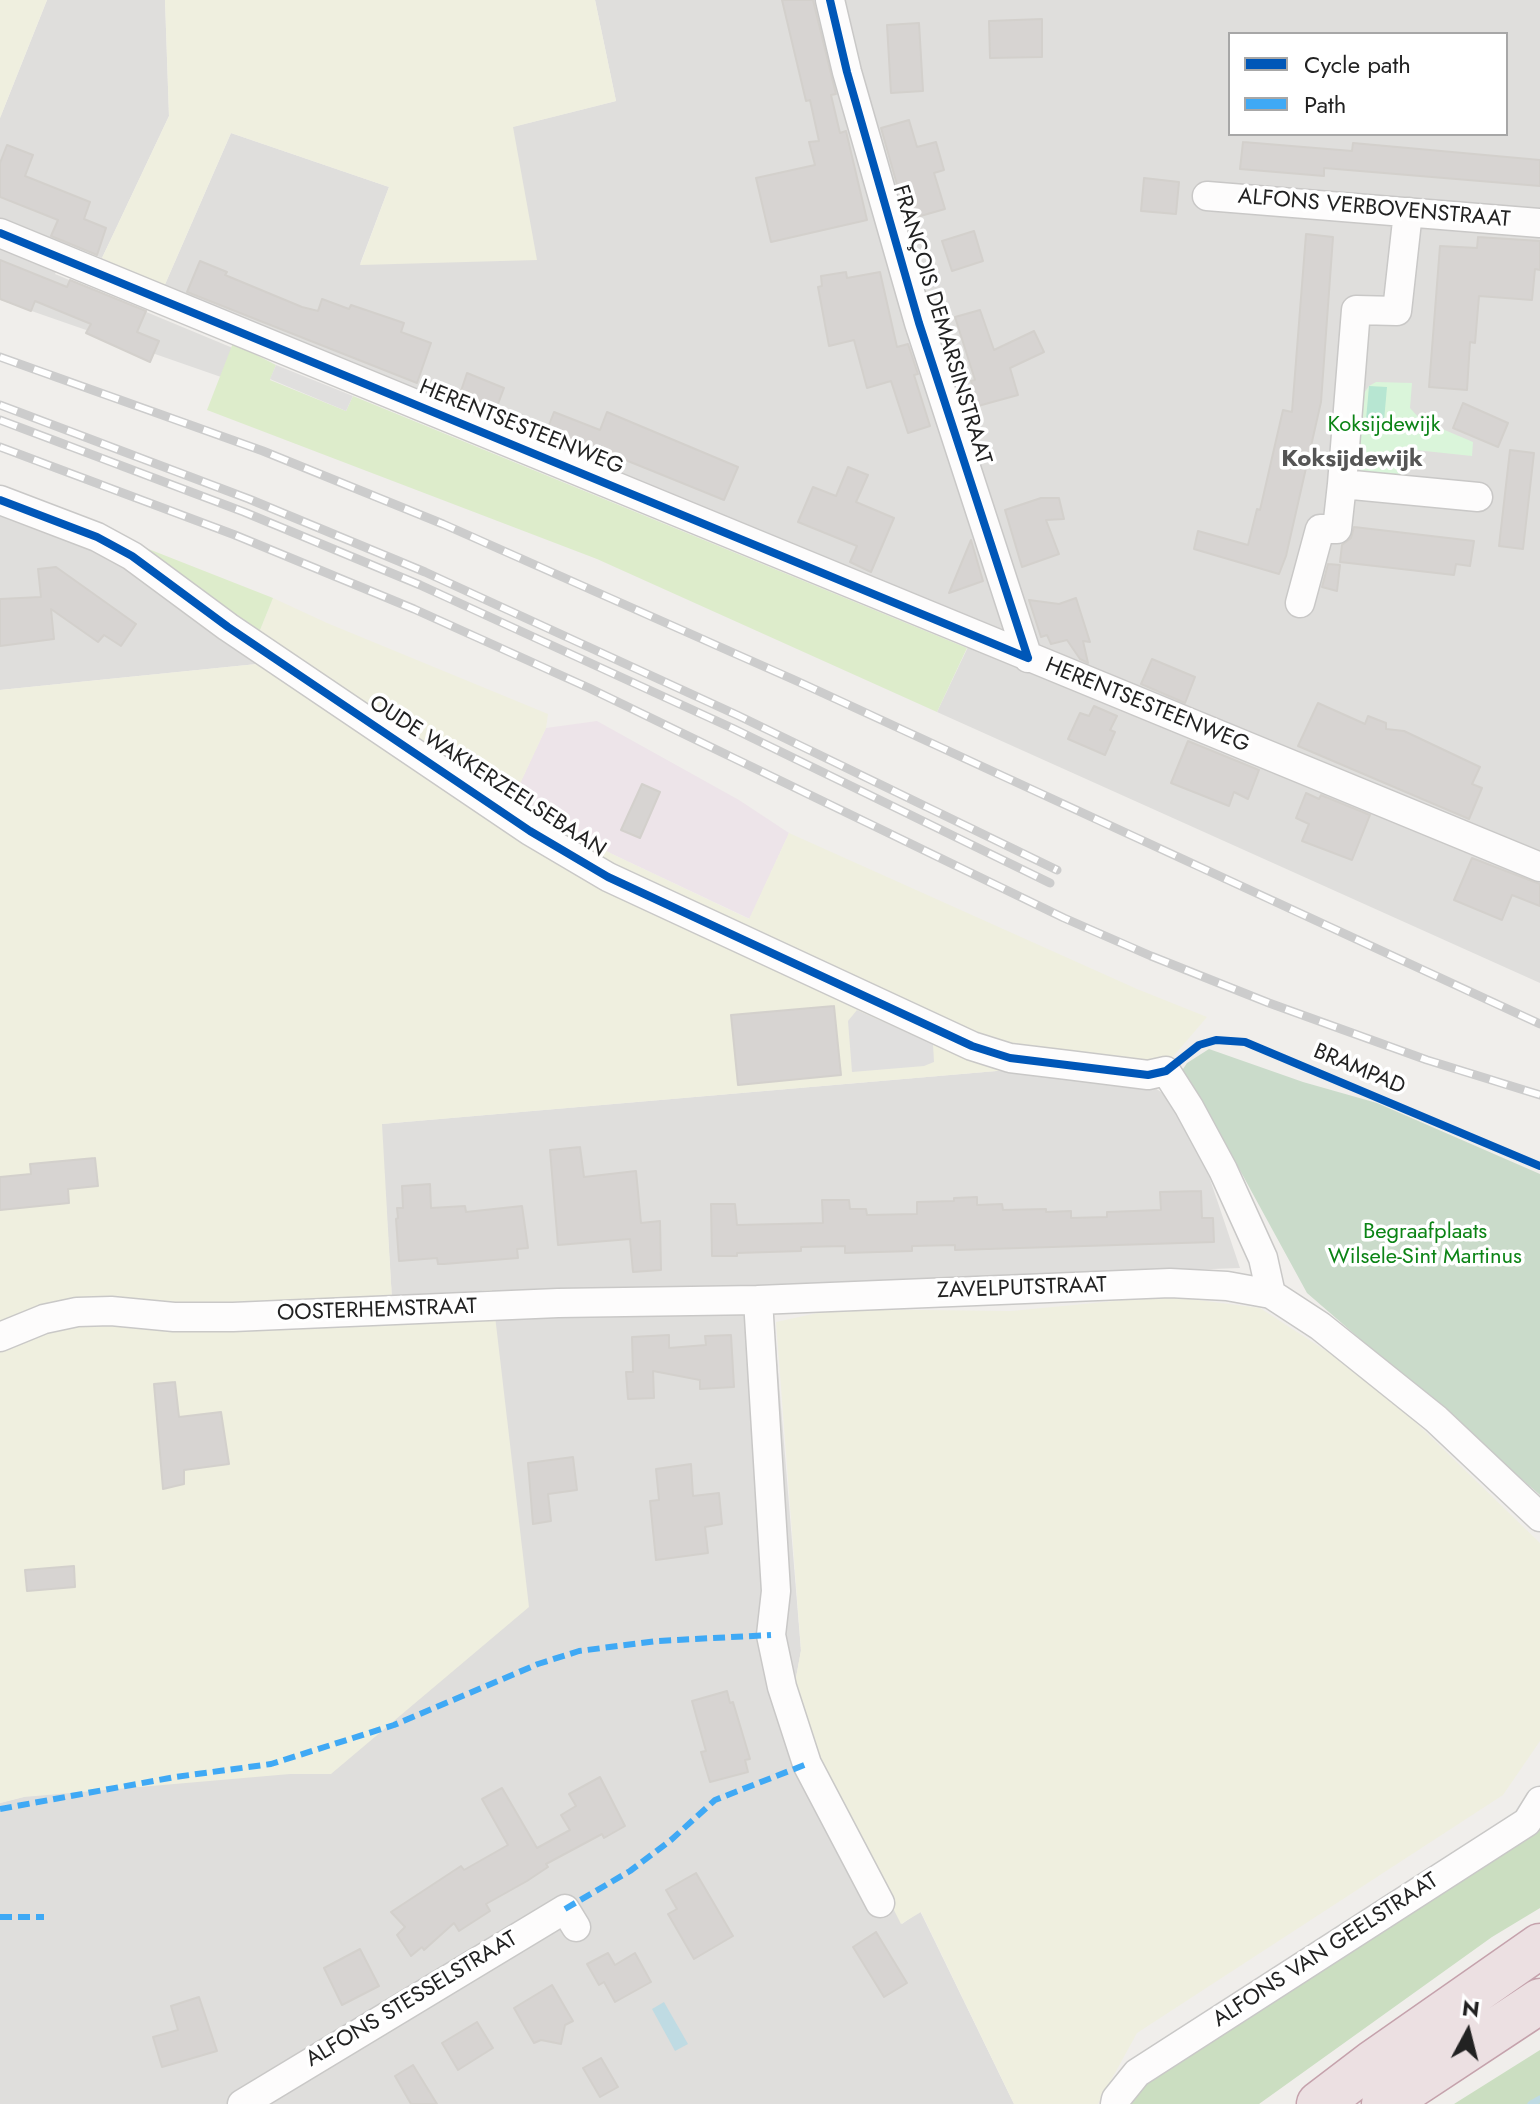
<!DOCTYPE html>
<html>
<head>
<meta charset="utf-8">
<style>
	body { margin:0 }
	#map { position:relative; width:1540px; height:2104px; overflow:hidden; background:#f0eeeb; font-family:Jost,sans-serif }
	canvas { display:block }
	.legend { position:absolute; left:1228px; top:32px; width:280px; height:104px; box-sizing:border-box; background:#fff; border:2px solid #a7a7a7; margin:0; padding:10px 14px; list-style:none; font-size:24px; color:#222 }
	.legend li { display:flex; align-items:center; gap:16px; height:40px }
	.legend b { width:40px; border:2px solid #a7a7a7 }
	.north { position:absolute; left:1428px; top:1992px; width:80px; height:80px; -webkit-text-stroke:6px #fff; paint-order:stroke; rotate:7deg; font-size:22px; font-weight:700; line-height:32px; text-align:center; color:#222 }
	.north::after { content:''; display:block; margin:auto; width:28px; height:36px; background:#222; clip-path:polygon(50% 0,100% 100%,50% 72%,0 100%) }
</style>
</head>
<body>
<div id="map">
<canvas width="1540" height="2104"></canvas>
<ul class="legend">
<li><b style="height:10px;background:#0057b8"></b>Cycle path</li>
<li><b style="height:10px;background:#3fa9f5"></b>Path</li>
</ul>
<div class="north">N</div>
</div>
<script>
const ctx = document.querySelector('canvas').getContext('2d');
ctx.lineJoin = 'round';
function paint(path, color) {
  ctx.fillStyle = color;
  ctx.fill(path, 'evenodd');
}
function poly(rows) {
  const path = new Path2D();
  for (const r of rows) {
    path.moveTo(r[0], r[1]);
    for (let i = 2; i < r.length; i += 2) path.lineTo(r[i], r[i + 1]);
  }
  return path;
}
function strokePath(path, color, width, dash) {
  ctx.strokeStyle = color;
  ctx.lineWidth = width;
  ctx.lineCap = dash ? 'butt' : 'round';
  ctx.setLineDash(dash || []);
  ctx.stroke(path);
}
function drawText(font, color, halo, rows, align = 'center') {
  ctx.font = font + ' Jost,sans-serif';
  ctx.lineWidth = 7;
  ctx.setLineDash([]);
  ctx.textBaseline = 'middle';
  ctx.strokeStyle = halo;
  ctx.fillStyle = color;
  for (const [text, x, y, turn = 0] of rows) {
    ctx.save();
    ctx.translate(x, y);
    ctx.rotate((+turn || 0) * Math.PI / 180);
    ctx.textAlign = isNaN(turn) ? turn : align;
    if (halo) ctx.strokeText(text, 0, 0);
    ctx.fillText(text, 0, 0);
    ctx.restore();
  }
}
paint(poly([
	[47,0,165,0,169,116,102,258,70,245,55,274,240,351,244,385,0,300,0,118],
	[595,0,1540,0,1540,983,937,712,977,628,163,289,231,133,389,187,360,264,512,127,616,101],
	[1230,34,1506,34,1506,134,1230,134],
	[0,513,117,558,267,663,0,690],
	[1008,1070,1146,1082,1170,1098,1192,1126,1240,1268,771,1285,801,1651,793,1694,902,1924,920,1911,1014,2104,0,2104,0,1803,23,1797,0,1575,291,1774,330,1774,491,1290,392,1300,381,1124]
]), '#dfdedc');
paint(poly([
	[597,721,739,800,789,833,750,919,612,854,512,799,546,728]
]), '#ede4e9');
paint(poly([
	[0,0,47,0,0,118],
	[165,0,595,0,616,101,513,127,537,260,360,265,389,187,231,133,163,289,102,258,169,116],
	[273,598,327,623,548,714,546,728,513,799,612,854,749,919,789,833,1137,989,1207,1017,1171,1059,1008,1070,382,1124,392,1300,492,1290,529,1607,331,1774,290,1774,24,1797,0,1803,0,690,267,663,258,635],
	[1167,1296,1260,1308,1374,1382,1540,1543,1540,1741,1503,1795,1137,2033,1098,2104,1014,2104,921,1912,901,1924,818,1760,793,1694,801,1650,776,1322,836,1309,1011,1311]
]), '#efefdf');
paint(poly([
	[233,343,276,365,270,380,346,411,353,396,967,648,937,712,597,559,207,410],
	[123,539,273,598,258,635]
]), '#ddeccb');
paint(poly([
	[1540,1825,1540,1908,1492,1937,1259,2104,1127,2104,1143,2085],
	[1540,2050,1540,2104,1454,2104]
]), '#cbdec1');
paint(poly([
	[1209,1049,1303,1082,1377,1103,1540,1174,1540,1495,1307,1293,1236,1163,1181,1072,1187,1063]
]), '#cadbca');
paint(poly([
	[1376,382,1412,383,1410,408,1421,420,1473,442,1472,456,1406,449,1404,476,1360,473,1362,457,1351,455,1355,406,1369,386]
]), '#daf5da');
paint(poly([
	[1369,386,1387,387,1383,432,1365,431]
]), '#b7e6d2');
paint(poly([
	[276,365,353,396,346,411,270,379],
	[857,1010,933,1044,934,1062,924,1066,852,1072,848,1021]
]), '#e0dfde');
paint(poly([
	[664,2002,688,2044,675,2051,652,2009]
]), '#bfdbe3');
strokePath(poly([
	[1531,2104,1540,2099]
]), '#bfdbe3', 7);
const building = poly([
	[782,0,813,0,836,94,831,95,840,133,846,131,867,220,771,242,756,178,815,165,809,142,819,141,810,100,806,101,782,0],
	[1042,19,1042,57,990,58,989,21,1042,19],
	[919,23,923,91,891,93,887,25,919,23],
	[909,120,917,147,936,142,944,170,934,173,945,209,917,217,915,210,905,213,881,128,909,120],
	[1243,142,1352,151,1353,143,1540,160,1540,186,1324,168,1324,176,1240,169,1243,142],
	[7,145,33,155,25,176,90,202,84,219,106,228,97,255,51,236,58,220,0,197,0,163,7,145],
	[1144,178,1179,182,1176,214,1141,211,1144,178],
	[974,231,983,261,952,271,942,241,974,231],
	[1306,234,1333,237,1321,402,1286,556,1279,574,1194,549,1198,531,1248,545,1257,509,1260,510,1283,410,1292,412,1306,234],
	[1478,237,1540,241,1540,270,1535,269,1532,300,1479,296,1475,343,1470,342,1467,390,1429,387,1440,246,1477,248,1478,237],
	[0,260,67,287,70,280,146,311,137,332,159,341,150,362,86,333,91,324,35,301,31,311,0,299,0,260],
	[200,261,227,272,225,275,302,307,318,311,322,299,349,309,351,305,404,323,401,332,431,343,417,383,187,292,200,261],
	[846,272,847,278,880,272,897,347,908,344,918,374,914,375,930,426,908,433,891,381,867,388,854,340,829,346,818,287,822,286,821,276,846,272],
	[980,310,994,350,1034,331,1044,352,1010,368,1018,395,978,406,971,381,975,380,955,317,980,310],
	[467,373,504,388,493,417,457,403,467,373],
	[1463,403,1508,423,1498,447,1453,428,1463,403],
	[554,412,600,430,607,412,738,467,724,500,623,459,619,469,544,438,554,412],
	[1510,450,1534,453,1523,549,1499,546,1510,450],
	[848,467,868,475,856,502,894,518,871,572,850,562,857,546,798,522,813,487,836,496,848,467],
	[1041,498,1059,498,1064,519,1046,520,1059,554,1022,567,1005,510,1041,498],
	[1354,527,1474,541,1470,566,1456,564,1454,575,1340,562,1342,545,1351,538,1354,527],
	[971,540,983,581,949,593,971,540],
	[1328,564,1340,565,1337,591,1322,587,1328,564],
	[56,567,136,624,121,646,104,635,98,642,51,609,54,639,0,646,0,599,41,597,38,569,56,567],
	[1076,598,1090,642,1083,641,1088,663,1080,659,1067,640,1051,644,1047,635,1041,637,1029,600,1059,604,1076,598],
	[1152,659,1195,677,1185,703,1141,684,1152,659],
	[1318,703,1365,724,1368,716,1386,723,1386,729,1404,731,1480,767,1472,784,1482,788,1469,819,1298,746,1318,703],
	[1094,706,1117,716,1110,730,1115,732,1105,755,1068,739,1080,713,1089,716,1094,706],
	[1188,741,1259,770,1248,799,1234,792,1229,806,1171,783,1188,741],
	[642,784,660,792,640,838,621,830,642,784],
	[1306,793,1319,799,1321,795,1370,815,1352,860,1302,841,1309,824,1296,818,1306,793],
	[1472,858,1540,884,1540,906,1512,895,1502,920,1454,900,1472,858],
	[834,1006,841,1075,738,1085,731,1015,834,1006],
	[580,1147,584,1177,636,1171,641,1223,660,1221,661,1270,633,1272,630,1239,558,1245,550,1150,580,1147],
	[95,1158,98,1186,68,1189,69,1203,0,1210,0,1177,31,1174,30,1164,95,1158],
	[430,1184,431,1208,465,1206,466,1212,522,1206,528,1248,517,1249,518,1258,444,1264,438,1264,437,1258,399,1261,396,1219,398,1218,397,1208,403,1208,402,1186,430,1184],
	[1201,1191,1202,1218,1213,1218,1214,1242,955,1250,955,1245,912,1246,912,1251,845,1253,845,1246,801,1247,801,1251,737,1253,737,1256,712,1256,711,1204,735,1204,737,1225,823,1223,822,1200,849,1200,850,1209,866,1209,867,1215,917,1214,917,1202,954,1201,954,1198,977,1197,977,1205,1002,1204,1003,1210,1046,1209,1046,1212,1071,1211,1071,1218,1107,1217,1107,1212,1161,1210,1160,1192,1201,1191],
	[669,1335,669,1348,706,1345,705,1336,731,1335,734,1387,700,1389,700,1380,653,1371,654,1398,628,1399,626,1372,633,1372,632,1337,669,1335],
	[175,1382,179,1417,221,1412,229,1464,184,1470,184,1484,163,1489,154,1384,175,1382],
	[573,1457,577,1490,548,1494,551,1521,533,1524,528,1463,573,1457],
	[691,1464,693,1496,719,1493,722,1524,705,1527,708,1553,656,1560,650,1501,659,1500,656,1469,691,1464],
	[74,1566,75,1587,27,1591,25,1570,74,1566],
	[727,1691,730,1703,733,1702,750,1759,745,1760,748,1772,710,1782,701,1752,706,1751,692,1701,727,1691],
	[600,1777,625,1826,604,1838,602,1834,546,1864,548,1867,527,1881,486,1904,490,1911,459,1931,454,1923,424,1950,422,1947,411,1956,397,1935,405,1927,391,1912,461,1866,464,1870,508,1845,482,1799,502,1788,537,1848,570,1830,561,1815,576,1806,569,1794,600,1777],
	[696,1873,733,1936,694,1959,668,1914,677,1909,666,1890,696,1873],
	[876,1932,907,1983,884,1997,853,1947,876,1932],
	[360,1949,379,1986,342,2005,324,1968,360,1949],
	[608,1953,615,1965,635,1953,651,1982,615,2002,604,1982,599,1985,587,1964,608,1953],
	[552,1985,573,2021,565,2025,561,2044,541,2040,534,2043,514,2008,552,1985],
	[199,1997,217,2051,162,2067,153,2037,178,2030,171,2006,199,1997],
	[477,2022,493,2048,458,2070,442,2043,477,2022],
	[601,2058,618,2087,600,2097,583,2068,601,2058],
	[413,2065,437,2104,411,2104,395,2076,413,2065]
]);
paint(building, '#d7d4d2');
strokePath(building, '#d3d0cc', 2);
const minor = poly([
	[830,0,847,72,919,323,1028,658],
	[1207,196,1540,223],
	[0,233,1540,867],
	[1342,484,1356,310,1397,311,1408,212],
	[0,500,97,537,132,556,228,627,530,831,608,877,972,1046,1010,1058,1068,1065,1148,1075,1166,1071,1189,1107,1223,1170,1263,1258,1271,1294],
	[1300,603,1320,529,1337,529,1342,484,1478,497],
	[758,1300,776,1591,771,1635,782,1687,807,1764,880,1903],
	[0,1337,44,1319,77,1312,111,1311,174,1317,233,1317,558,1303,758,1300,1170,1283,1227,1286,1271,1294,1320,1326,1436,1419,1540,1517],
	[242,2104,565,1909,576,1927],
	[1115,2104,1116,2099,1137,2073,1527,1822,1540,1801]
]);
const motorway = poly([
	[1319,2104,1374,2062,1540,1946],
	[1384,2104,1540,2001]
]);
strokePath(minor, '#c9c8c7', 31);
strokePath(motorway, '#c5a2ac', 47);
strokePath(minor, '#fdfcfc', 28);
strokePath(motorway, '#ece0e2', 44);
const rail = poly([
	[0,357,263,451,443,524,799,682,1540,1024],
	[0,405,249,499,425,572,737,715,1057,870],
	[0,420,244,512,420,585,732,728,1050,883],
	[0,447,235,535,414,609,589,688,1064,918,1151,956,1269,1003,1427,1060,1540,1095]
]);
strokePath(rail, '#ccc', 9);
strokePath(rail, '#fff', 6, [18]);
strokePath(poly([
	[0,1809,175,1777,271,1764,394,1725,538,1664,579,1651,657,1641,771,1635],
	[565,1909,630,1871,671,1840,715,1800,807,1764],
	[0,1917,44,1917]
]), '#3fa9f5', 6, [12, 6]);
strokePath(poly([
	[830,0,847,72,919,323,1028,658],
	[0,233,1028,658],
	[0,500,97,537,132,556,228,627,530,831,608,877,972,1046,1010,1058,1148,1075,1166,1071,1199,1045,1216,1040,1245,1042,1540,1166]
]), '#0057b8', 8);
drawText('22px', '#222', '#fff', [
	["ALFONS VERBOVENSTRAAT",1374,209,5],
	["FRANÇOIS DEMARSINSTRAAT",941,325,73],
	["HERENTSESTEENWEG",521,428,22],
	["HERENTSESTEENWEG",1147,706,22],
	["OUDE WAKKERZEELSEBAAN",487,777,33],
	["BRAMPAD",1359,1070,23],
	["ZAVELPUTSTRAAT",1022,1289,-2],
	["OOSTERHEMSTRAAT",377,1311,-2],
	["ALFONS VAN GEELSTRAAT",1326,1951,-33],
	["ALFONS STESSELSTRAAT",412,2000,-31]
]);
drawText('22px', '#0c8416', '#fff', [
	["Koksijdewijk",1384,426],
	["Begraafplaats",1425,1233],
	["Wilsele-Sint Martinus",1425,1258]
]);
drawText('bold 24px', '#555', '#fff', [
	["Koksijdewijk",1352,460]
]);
</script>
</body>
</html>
